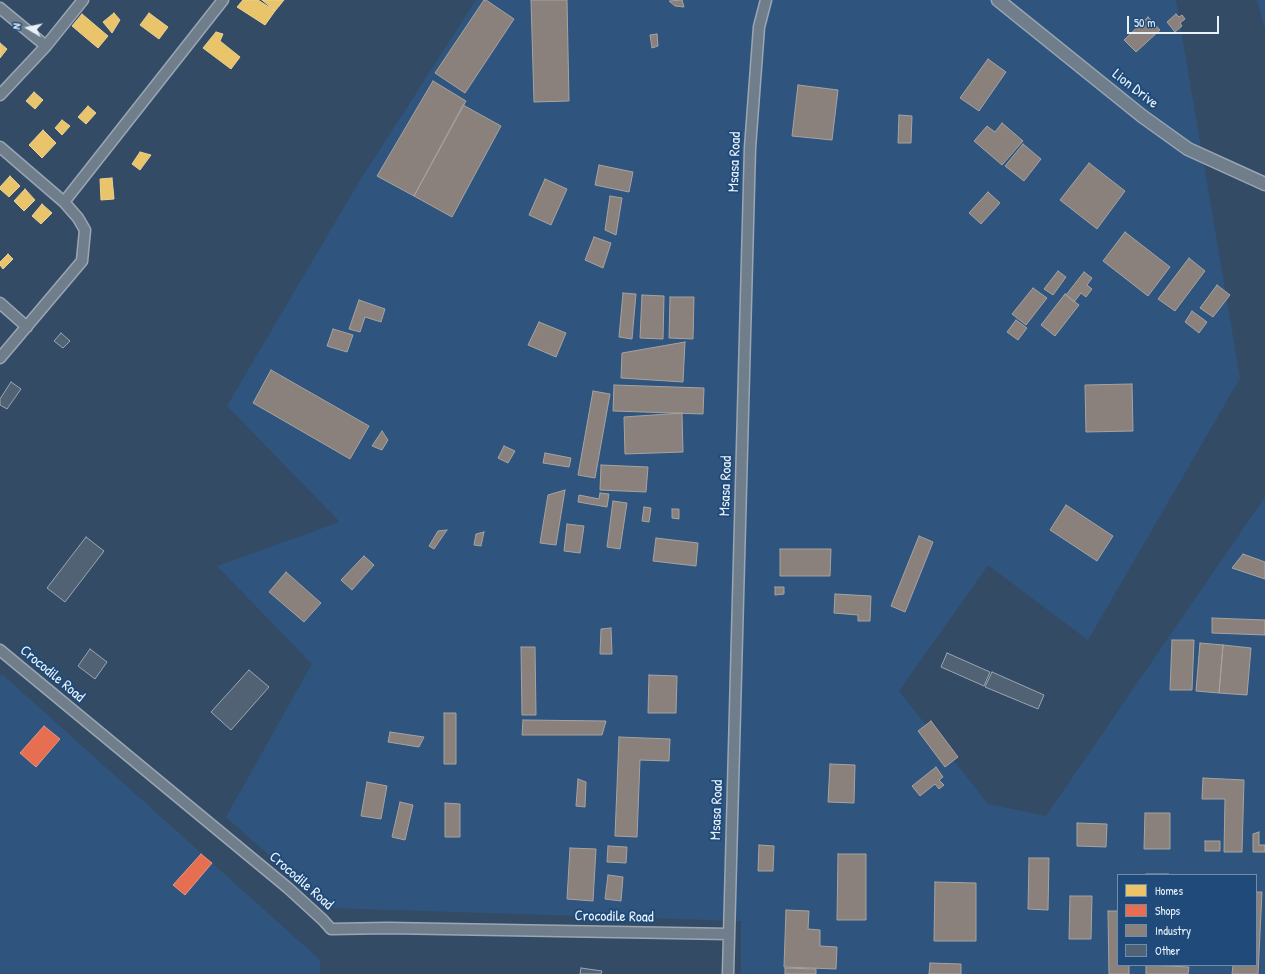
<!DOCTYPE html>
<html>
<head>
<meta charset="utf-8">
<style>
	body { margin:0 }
	#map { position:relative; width:1265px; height:974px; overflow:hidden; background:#344b65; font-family:"Patrick Hand",sans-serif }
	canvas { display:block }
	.legend { position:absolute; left:1117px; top:874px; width:140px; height:92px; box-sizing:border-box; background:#1f4a7a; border:1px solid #6f8dac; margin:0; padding:5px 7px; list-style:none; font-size:12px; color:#e8f1f8 }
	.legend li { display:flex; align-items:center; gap:8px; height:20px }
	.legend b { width:20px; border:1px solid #6f8dac }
	.north { position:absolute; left:8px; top:8px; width:40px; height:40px; -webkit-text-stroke:3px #1f4a7a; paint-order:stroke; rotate:279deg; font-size:11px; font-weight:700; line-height:16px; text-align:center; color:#e8f1f8 }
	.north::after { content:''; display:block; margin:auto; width:14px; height:18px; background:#e8f1f8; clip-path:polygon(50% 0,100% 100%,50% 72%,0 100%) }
	.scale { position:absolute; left:1127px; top:16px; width:92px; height:18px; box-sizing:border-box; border:2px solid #e8f1f8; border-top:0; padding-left:5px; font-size:12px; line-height:14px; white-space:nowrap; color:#e8f1f8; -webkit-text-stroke:3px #1f4a7a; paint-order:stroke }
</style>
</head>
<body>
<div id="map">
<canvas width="1265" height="974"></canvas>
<ul class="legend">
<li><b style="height:11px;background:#e9c46a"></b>Homes</li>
<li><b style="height:11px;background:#e76f51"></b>Shops</li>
<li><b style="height:11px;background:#8a817c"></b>Industry</li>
<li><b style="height:11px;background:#516275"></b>Other</li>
</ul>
<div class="north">N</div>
<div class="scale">50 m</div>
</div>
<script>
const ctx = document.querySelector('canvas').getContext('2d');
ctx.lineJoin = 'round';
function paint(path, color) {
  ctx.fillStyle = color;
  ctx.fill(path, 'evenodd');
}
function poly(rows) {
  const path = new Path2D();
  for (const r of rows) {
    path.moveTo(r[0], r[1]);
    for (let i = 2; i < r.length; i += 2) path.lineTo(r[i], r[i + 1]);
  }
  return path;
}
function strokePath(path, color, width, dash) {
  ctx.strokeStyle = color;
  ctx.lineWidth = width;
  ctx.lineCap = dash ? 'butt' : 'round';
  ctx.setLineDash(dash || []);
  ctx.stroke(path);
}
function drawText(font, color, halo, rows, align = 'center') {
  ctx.font = font + ' "Patrick Hand",sans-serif';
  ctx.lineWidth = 4;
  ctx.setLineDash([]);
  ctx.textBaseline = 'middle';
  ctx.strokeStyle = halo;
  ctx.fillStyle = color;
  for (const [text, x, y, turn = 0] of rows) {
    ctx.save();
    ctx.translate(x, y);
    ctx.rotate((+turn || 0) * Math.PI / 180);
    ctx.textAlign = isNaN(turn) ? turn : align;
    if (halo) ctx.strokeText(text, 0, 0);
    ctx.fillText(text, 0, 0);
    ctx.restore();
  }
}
paint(poly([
	[476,0,1176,0,1240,378,1088,640,988,565,899,691,988,804,1046,816,1265,497,1265,974,741,974,741,921,329,908,226,817,312,664,217,566,340,522,227,406,359,182],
	[1118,875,1256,875,1256,965,1118,965],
	[1257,0,1265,0,1265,29],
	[2,674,320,960,320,974,0,974,0,676]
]), '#2f557f');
const homes = poly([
	[243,0,258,0,275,11,265,25,237,7,243,0],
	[262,0,284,0,275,11,262,0],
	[114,13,120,20,112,33,103,22,114,13],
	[149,13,168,27,159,39,140,25,149,13],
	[82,14,108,36,98,48,72,26,82,14],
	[216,32,223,34,220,41,240,57,231,69,203,48,216,32],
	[0,43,7,49,0,58,0,43],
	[34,92,43,100,35,109,26,101,34,92],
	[88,106,96,113,86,124,78,117,88,106],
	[62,120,70,126,62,135,55,128,62,120],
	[43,130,56,143,42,158,29,145,43,130],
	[140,152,151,155,140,170,132,164,140,152],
	[10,176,20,186,9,197,0,189,0,187,10,176],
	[112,178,114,199,101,200,100,179,112,178],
	[25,189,35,200,24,211,14,201,25,189],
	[42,204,52,213,41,224,32,216,42,204],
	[8,254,13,259,3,269,0,265,0,262,8,254]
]);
paint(homes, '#e9c46a');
strokePath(homes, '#e9d295', 1);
const shops = poly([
	[44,726,60,739,36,767,20,753,44,726],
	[201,854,212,863,185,895,173,885,201,854]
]);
paint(shops, '#e76f51');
strokePath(shops, '#e79683', 1);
const industry = poly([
	[484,0,486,0,514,19,465,93,435,73,484,0],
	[531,0,567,0,569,101,534,102,531,0],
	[682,0,684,7,675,6,669,1,682,0],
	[1176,14,1179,17,1182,15,1185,19,1180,23,1182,26,1175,32,1167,22,1176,14],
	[1148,17,1160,30,1136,52,1124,40,1148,17],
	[657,34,658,46,652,48,650,35,657,34],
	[988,59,1006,72,979,111,960,98,988,59],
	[433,81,466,101,414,196,377,176,433,81],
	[798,85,838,90,832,140,792,136,798,85],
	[463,105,501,126,452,217,414,196,463,105],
	[899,115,912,116,911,143,898,143,899,115],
	[1002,123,1023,141,1002,165,974,141,987,126,995,132,1002,123],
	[1023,144,1041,159,1024,181,1005,166,1023,144],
	[1089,163,1125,191,1097,229,1060,200,1089,163],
	[599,165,633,172,629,192,595,185,599,165],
	[545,179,567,189,551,225,529,215,545,179],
	[988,192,1000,203,981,224,969,213,988,192],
	[610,196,622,198,616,235,605,230,610,196],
	[1125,232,1170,267,1148,296,1103,261,1125,232],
	[594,237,611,243,603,268,585,260,594,237],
	[1189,258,1205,271,1175,311,1158,299,1189,258],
	[1058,271,1066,277,1053,295,1044,289,1058,271],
	[1084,272,1092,278,1087,285,1092,289,1086,297,1081,293,1074,302,1066,295,1084,272],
	[1217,285,1230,295,1213,317,1200,308,1217,285],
	[1033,288,1047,298,1026,325,1012,314,1033,288],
	[623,293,636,294,632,339,619,337,623,293],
	[1065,294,1079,305,1055,336,1041,325,1065,294],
	[642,295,664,296,663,339,640,338,642,295],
	[670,297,694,297,693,339,669,338,670,297],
	[359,300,385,309,381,322,365,317,360,332,349,329,359,300],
	[1192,311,1207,322,1199,333,1185,322,1192,311],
	[1016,320,1027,328,1018,340,1007,332,1016,320],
	[539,322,566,333,556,357,528,345,539,322],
	[333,329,353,335,347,352,327,346,333,329],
	[685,342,683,382,621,378,622,353,685,342],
	[271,370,369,426,350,459,253,403,271,370],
	[1132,384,1133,431,1086,432,1085,385,1132,384],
	[614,385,704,388,703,414,613,411,614,385],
	[593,391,610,394,595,478,578,475,593,391],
	[682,413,683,452,625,454,624,417,682,413],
	[382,431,388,440,382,450,372,446,382,431],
	[504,446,515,451,508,463,498,458,504,446],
	[545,453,571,458,569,467,543,463,545,453],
	[601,465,648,467,646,492,600,490,601,465],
	[565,490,556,545,540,543,548,495,565,490],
	[600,493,609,494,607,507,578,502,579,495,599,499,600,493],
	[613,501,627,503,620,549,607,547,613,501],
	[1066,505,1113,536,1097,561,1050,530,1066,505],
	[644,507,651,508,649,522,642,521,644,507],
	[672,509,679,509,679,519,672,518,672,509],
	[567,524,584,526,580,553,564,551,567,524],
	[447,530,434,549,429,546,438,531,447,530],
	[484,532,481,546,474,545,476,534,484,532],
	[919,536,933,542,905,612,891,606,919,536],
	[656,538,698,543,696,566,653,561,656,538],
	[780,549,831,549,830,576,780,576,780,549],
	[1243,554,1265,562,1265,579,1232,568,1243,554],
	[364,556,374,565,352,590,341,580,364,556],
	[286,572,321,603,304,622,269,592,286,572],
	[775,587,784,587,784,594,775,595,775,587],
	[835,594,871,596,870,621,858,621,858,615,834,613,835,594],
	[1212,618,1265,620,1265,635,1212,633,1212,618],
	[611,628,612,654,600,654,601,629,611,628],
	[1172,640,1194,640,1192,690,1170,690,1172,640],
	[1200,643,1223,645,1219,693,1196,691,1200,643],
	[1223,645,1251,648,1247,695,1219,693,1223,645],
	[521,647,535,647,536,715,522,715,521,647],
	[649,675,677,676,676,713,648,713,649,675],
	[444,713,456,713,456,764,444,764,444,713],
	[523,720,606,721,602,735,522,735,523,720],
	[931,721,958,757,945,767,918,731,931,721],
	[390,732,424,737,419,747,388,742,390,732],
	[619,737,670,739,669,761,640,760,637,837,615,836,619,737],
	[830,764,855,765,854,803,828,802,830,764],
	[936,767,943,777,939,780,944,785,939,789,935,784,920,796,912,786,936,767],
	[1203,778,1244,780,1242,852,1224,852,1225,799,1202,799,1203,778],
	[578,779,586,782,585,807,576,806,578,779],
	[367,782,387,786,381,819,361,816,367,782],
	[400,802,413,805,405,840,392,837,400,802],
	[445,803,460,804,460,837,445,837,445,803],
	[1145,813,1170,813,1170,849,1144,849,1145,813],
	[1077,823,1107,824,1106,847,1077,846,1077,823],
	[1259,832,1259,845,1265,845,1265,852,1253,852,1253,834,1259,832],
	[1205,841,1220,841,1220,851,1205,851,1205,841],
	[759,845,774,846,773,871,758,871,759,845],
	[608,846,627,847,626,863,607,862,608,846],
	[570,848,596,849,593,901,567,899,570,848],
	[838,854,866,854,866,920,837,920,838,854],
	[1029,858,1049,858,1048,910,1028,909,1029,858],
	[1146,874,1169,874,1169,875,1146,875,1146,874],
	[608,875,623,877,621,901,605,899,608,875],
	[935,882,976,883,976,941,934,941,935,882],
	[1256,892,1262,892,1258,974,1232,974,1233,965,1256,965,1256,892],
	[1070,896,1092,896,1091,939,1069,939,1070,896],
	[786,910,809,911,808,929,820,930,820,946,837,947,836,969,784,967,786,910],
	[1108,911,1118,911,1118,965,1129,965,1129,974,1109,974,1108,911],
	[930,963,961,964,961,974,929,974,930,963],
	[1146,965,1189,967,1188,974,1146,974,1146,965],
	[785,968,816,969,816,974,785,974,785,968]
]);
paint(industry, '#8a817c');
strokePath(industry, '#a6a3a1', 1);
const building = poly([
	[61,333,70,341,63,348,54,341,61,333],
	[11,382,21,389,7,409,0,405,0,399,11,382],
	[86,537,104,551,65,602,47,588,86,537],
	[90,649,107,662,95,679,78,666,90,649],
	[947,653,990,672,984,686,941,667,947,653],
	[249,670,269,687,231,730,211,712,249,670],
	[992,672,1044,695,1038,709,985,687,992,672],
	[581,968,602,971,601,974,580,974,581,968]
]);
paint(building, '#516275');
strokePath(building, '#9aa6b3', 1);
const minor = poly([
	[0,8,46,46],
	[0,95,46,46,83,0],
	[0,147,64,202,78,218,85,230,82,261,0,358],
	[64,202,223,0],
	[0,303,27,327],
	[0,650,288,888,323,920,331,929,388,928,729,934],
	[728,974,750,148,759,27,766,0]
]);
const tertiary = poly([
	[998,0,1142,116,1188,149,1265,184]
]);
strokePath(minor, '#9aa6b3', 13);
strokePath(tertiary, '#9aa6b3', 15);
strokePath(minor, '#707e8c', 10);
strokePath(tertiary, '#707e8c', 12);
drawText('15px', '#e8f1f8', '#1f4a7a', [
	["Lion Drive",1135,89,38],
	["Msasa Road",735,162,-88],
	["Msasa Road",726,486,-88],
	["Crocodile Road",52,674,40],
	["Msasa Road",717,810,-88],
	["Crocodile Road",301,881,41],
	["Crocodile Road",614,917,1]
]);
</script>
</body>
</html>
